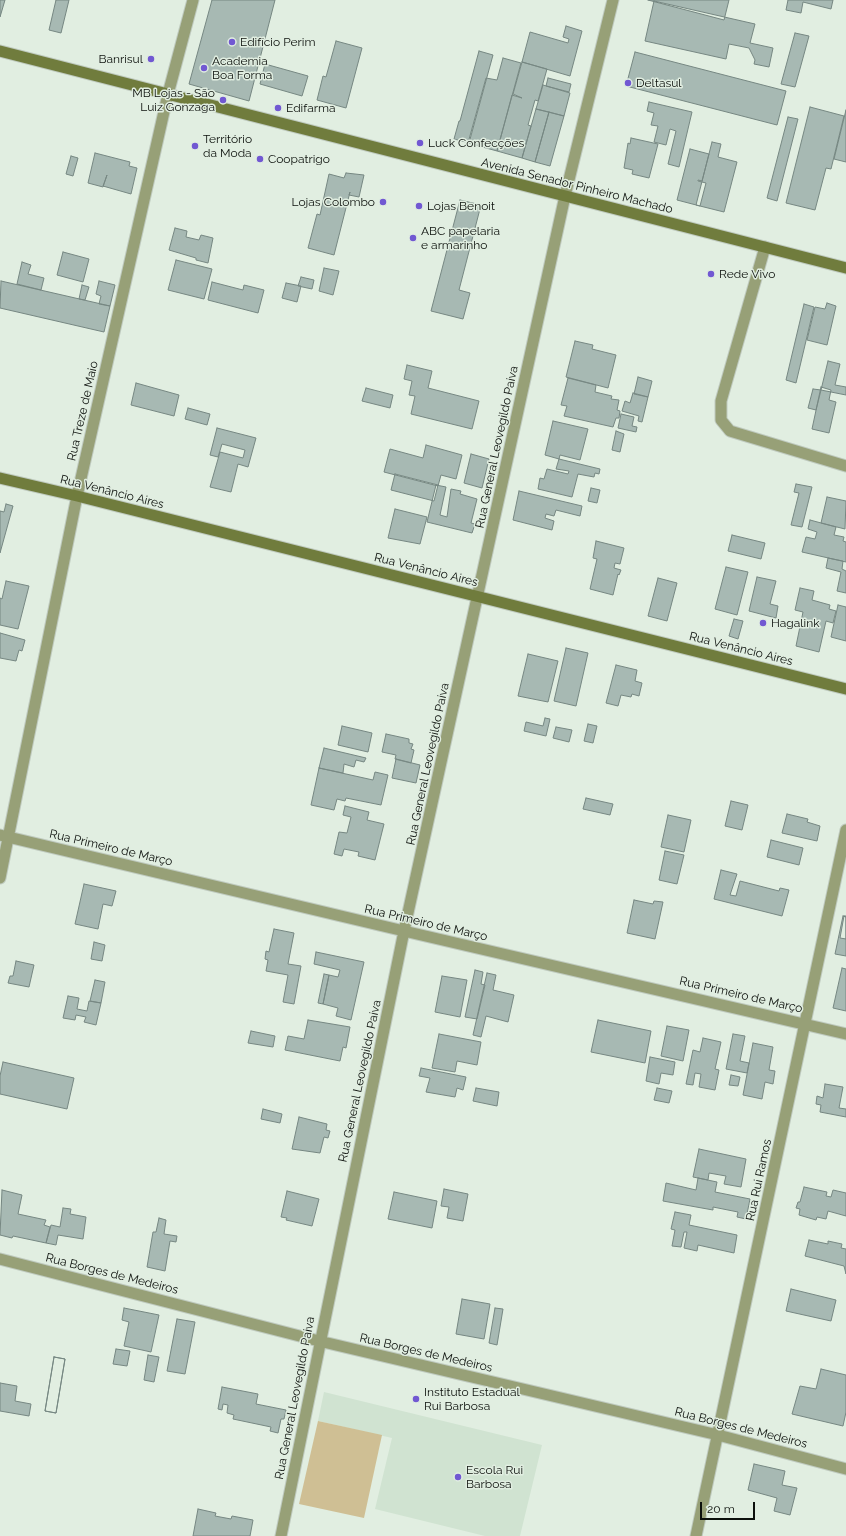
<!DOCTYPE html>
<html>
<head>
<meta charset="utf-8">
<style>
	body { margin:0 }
	#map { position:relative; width:846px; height:1536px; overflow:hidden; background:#e1eee1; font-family:Raleway,sans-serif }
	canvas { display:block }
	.scale { position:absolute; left:700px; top:1502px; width:55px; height:18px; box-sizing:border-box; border:2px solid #0c100c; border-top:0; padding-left:5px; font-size:12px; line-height:14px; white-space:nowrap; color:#0c100c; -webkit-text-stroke:3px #e1eee1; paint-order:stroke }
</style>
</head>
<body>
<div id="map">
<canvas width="846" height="1536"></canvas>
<div class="scale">20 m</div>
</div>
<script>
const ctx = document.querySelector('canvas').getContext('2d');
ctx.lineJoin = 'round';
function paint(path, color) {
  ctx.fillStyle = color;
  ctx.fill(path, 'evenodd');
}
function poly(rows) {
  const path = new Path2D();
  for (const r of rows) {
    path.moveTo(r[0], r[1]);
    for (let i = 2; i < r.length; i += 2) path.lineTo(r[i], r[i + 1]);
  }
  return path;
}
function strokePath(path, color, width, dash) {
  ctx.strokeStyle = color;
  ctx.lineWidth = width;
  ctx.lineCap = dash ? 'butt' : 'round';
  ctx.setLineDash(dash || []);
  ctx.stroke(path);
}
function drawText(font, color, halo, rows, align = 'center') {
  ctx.font = font + ' Raleway,sans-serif';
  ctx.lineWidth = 3;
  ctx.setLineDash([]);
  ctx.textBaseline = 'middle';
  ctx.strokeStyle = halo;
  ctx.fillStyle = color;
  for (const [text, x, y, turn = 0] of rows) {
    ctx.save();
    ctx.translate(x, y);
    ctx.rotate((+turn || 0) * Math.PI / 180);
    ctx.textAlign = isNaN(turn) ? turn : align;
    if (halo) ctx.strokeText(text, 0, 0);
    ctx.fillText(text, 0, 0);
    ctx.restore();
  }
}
paint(poly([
	[324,1392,542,1445,520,1536,485,1536,375,1509,392,1438,318,1421]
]), '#d0e3d1');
paint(poly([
	[318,1421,382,1435,364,1518,299,1504]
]), '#cfbf94');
const building = poly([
	[0,0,5,0,0,17,0,0],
	[56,0,69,0,61,33,49,30,56,0],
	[212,0,275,0,249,101,189,84,212,0],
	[648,0,729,0,724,20,648,0],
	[788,0,833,0,831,9,803,2,801,13,786,10,788,0],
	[654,1,755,24,750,43,773,48,769,67,754,64,755,60,749,48,729,44,726,59,645,41,654,1],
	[566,26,582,31,570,76,522,62,530,32,568,43,569,39,563,37,566,26],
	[795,33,809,36,795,87,781,84,795,33],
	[336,41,362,48,346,108,317,100,323,76,326,77,336,41],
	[479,51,493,55,469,143,454,139,459,121,460,121,479,51],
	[635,52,786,91,777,125,626,86,635,52],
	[503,58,521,63,497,151,468,143,486,78,497,80,503,58],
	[522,62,547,69,538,101,535,100,528,125,531,126,522,158,497,151,512,95,522,98,513,94,522,62],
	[265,64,308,76,302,96,260,84,265,64],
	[548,78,571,84,569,92,546,86,548,78],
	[543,85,570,93,564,116,536,109,543,85],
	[649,102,692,112,679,167,668,164,676,131,670,129,666,145,654,142,658,126,651,125,654,113,647,111,649,102],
	[810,107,844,116,831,169,826,168,815,210,786,203,810,107],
	[536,109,549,112,535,162,522,158,536,109],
	[846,110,846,162,834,159,846,110],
	[549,112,564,116,550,166,535,162,549,112],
	[788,117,798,119,777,201,767,198,788,117],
	[631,138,658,144,649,178,632,174,633,170,624,168,628,143,630,144,631,138],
	[712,142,721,144,718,157,737,162,724,212,696,205,712,142],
	[690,149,709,154,702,181,698,180,698,181,706,183,700,206,677,200,690,149],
	[95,153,130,162,129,166,137,168,131,194,103,186,107,175,103,187,88,183,95,153],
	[71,156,78,158,73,176,66,174,71,156],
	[346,173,364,175,359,197,349,195,350,192,334,255,308,248,317,214,320,215,329,174,344,178,346,173],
	[460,200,481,205,459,290,470,293,463,319,431,311,460,200],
	[175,228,187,231,186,237,199,240,201,235,213,238,208,263,196,260,196,258,169,250,175,228],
	[63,252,89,259,83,282,57,275,63,252],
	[176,260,212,269,204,299,168,290,176,260],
	[22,262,31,265,28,274,44,278,41,290,17,284,22,262],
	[324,268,339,271,333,295,319,291,324,268],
	[301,277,314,280,312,289,298,286,301,277],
	[1,281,110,306,104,332,0,308,1,281],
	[99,281,115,285,110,306,99,304,101,296,96,294,99,281],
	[212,282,243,290,244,285,264,290,258,313,208,300,212,282],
	[286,283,301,286,297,302,282,298,286,283],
	[82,285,89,287,85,300,79,299,82,285],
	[827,303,836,306,827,345,807,340,815,307,825,309,827,303],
	[804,304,814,307,796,383,786,380,804,304],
	[575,341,593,345,592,349,616,355,608,388,566,377,575,341],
	[828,361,840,364,835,385,846,387,846,395,821,390,828,361],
	[407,365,432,371,428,388,479,401,472,429,411,414,415,396,409,395,412,381,404,379,407,365],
	[638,377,652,381,648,397,634,394,638,377],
	[568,378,596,385,595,392,612,396,611,399,619,400,617,410,620,411,619,418,616,418,613,427,564,416,567,406,561,405,568,378],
	[136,383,179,395,174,416,131,405,136,383],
	[821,387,831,390,829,400,836,402,829,433,812,429,821,387],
	[366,388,393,395,390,408,362,401,366,388],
	[813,389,821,390,816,410,808,408,813,389],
	[633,393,648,397,642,422,638,421,639,416,622,411,625,401,630,403,633,393],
	[188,408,210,414,207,425,185,419,188,408],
	[621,414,634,417,632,426,637,427,636,432,618,428,621,414],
	[553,421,588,429,580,460,560,455,559,459,545,455,553,421],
	[217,428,256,438,248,467,238,464,231,492,210,487,220,452,243,458,245,450,222,444,218,457,210,455,217,428],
	[616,431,624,434,620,452,612,450,616,431],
	[426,445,462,455,456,479,441,475,438,486,384,472,390,449,423,458,426,445],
	[471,454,489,459,482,488,464,483,471,454],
	[559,459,600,469,599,474,595,473,594,477,578,474,572,497,538,489,540,478,544,479,547,469,568,474,569,471,556,469,559,459],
	[395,474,438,485,434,501,391,490,395,474],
	[796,484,812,487,802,527,791,525,799,493,794,492,796,484],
	[436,485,446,487,440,515,447,517,451,489,461,491,460,494,477,499,471,523,475,524,472,533,427,522,436,485],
	[591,488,600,490,597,503,588,501,591,488],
	[519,491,582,506,580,516,556,510,554,516,546,514,545,518,554,521,552,530,513,520,519,491],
	[827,497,846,501,845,529,821,523,827,497],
	[6,504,13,506,0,553,0,511,4,512,6,504],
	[395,509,427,517,420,544,388,538,395,509],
	[810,520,836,527,834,535,844,537,843,541,846,542,846,562,802,552,806,537,815,539,817,532,808,529,810,520],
	[732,535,765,543,761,559,728,551,732,535],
	[596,541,624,548,620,564,615,563,614,568,621,570,619,575,618,574,613,595,590,589,597,559,593,558,596,541],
	[828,558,843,561,842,569,846,571,846,593,837,591,841,572,826,568,828,558],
	[726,567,748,572,737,615,715,609,726,567],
	[757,577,776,581,770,604,778,606,776,618,749,611,757,577],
	[658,578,677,583,667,621,648,616,658,578],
	[6,581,29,586,18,629,0,625,0,598,2,599,6,581],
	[800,588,814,591,812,600,830,605,829,609,836,611,833,623,826,621,819,652,796,646,803,612,795,610,800,588],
	[838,605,846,607,846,641,831,637,838,605],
	[734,619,743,621,738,639,729,636,734,619],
	[0,633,25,640,22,651,19,650,16,661,0,658,0,633],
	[566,648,588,653,576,706,554,701,566,648],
	[528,654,558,661,548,702,518,696,528,654],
	[616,665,637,670,635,681,642,683,639,696,632,694,631,697,621,695,618,706,606,703,616,665],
	[545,718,550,719,546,736,524,731,526,722,543,726,545,718],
	[588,724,597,726,593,743,584,741,588,724],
	[342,726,372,733,368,752,338,745,342,726],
	[556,727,572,730,569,742,553,738,556,727],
	[386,734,409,739,409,743,413,744,411,749,414,750,411,763,395,759,396,755,382,752,386,734],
	[324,748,366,758,364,762,356,760,354,767,344,764,343,773,319,768,324,748],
	[396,759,420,765,416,783,392,778,396,759],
	[319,768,373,780,375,772,388,775,381,805,346,798,345,801,337,799,334,810,311,805,319,768],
	[586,798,613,804,610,815,583,809,586,798],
	[731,801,748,805,742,830,725,826,731,801],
	[345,806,369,812,367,820,384,824,375,860,358,856,359,852,344,849,342,856,334,854,339,832,347,833,351,817,343,815,345,806],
	[787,814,808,819,807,822,820,826,817,841,782,833,787,814],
	[668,815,691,820,684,852,661,847,668,815],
	[771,840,803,848,799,865,767,857,771,840],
	[665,851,684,855,677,884,659,880,665,851],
	[721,870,737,874,730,895,736,896,740,881,779,891,780,888,789,890,782,916,714,899,721,870],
	[84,884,116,891,112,906,103,904,98,929,75,924,84,884],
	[634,900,653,904,654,901,663,902,655,939,627,933,634,900],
	[843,916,846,917,846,956,835,954,843,916],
	[844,916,846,916,846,939,840,938,844,916],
	[274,929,294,933,288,964,301,966,294,1004,283,1002,288,975,266,971,268,960,265,959,266,951,269,952,274,929],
	[94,942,105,945,102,961,91,959,94,942],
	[316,952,364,962,351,1020,336,1016,338,1008,323,1004,329,975,338,977,340,970,314,964,316,952],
	[16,961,34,965,29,987,8,983,10,976,13,976,16,961],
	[842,968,846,969,846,1011,833,1008,842,968],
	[475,970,483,972,481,984,485,985,477,1019,465,1017,475,970],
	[487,973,496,975,493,990,514,995,508,1022,486,1016,481,1037,473,1035,487,973],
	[324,974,329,975,323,1004,318,1003,324,974],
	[442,976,467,980,460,1017,435,1012,442,976],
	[95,980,105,982,101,1003,90,1001,95,980],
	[68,996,79,998,77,1009,87,1011,89,1001,101,1003,96,1025,84,1022,86,1017,76,1015,75,1020,63,1018,68,996],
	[308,1020,350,1027,346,1048,343,1047,340,1061,285,1050,288,1036,304,1039,308,1020],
	[598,1020,651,1031,645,1063,591,1052,598,1020],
	[667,1026,689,1030,683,1061,661,1056,667,1026],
	[251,1031,275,1036,273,1047,248,1043,251,1031],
	[439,1034,481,1042,477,1065,457,1061,455,1072,432,1068,439,1034],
	[733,1034,745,1036,740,1061,749,1063,747,1073,726,1069,733,1034],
	[703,1038,721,1042,715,1069,719,1070,715,1090,699,1087,701,1074,695,1073,693,1085,686,1084,693,1050,700,1052,703,1038],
	[753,1043,773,1047,769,1070,775,1071,773,1084,765,1082,762,1099,743,1095,753,1043],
	[650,1057,675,1062,673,1075,661,1073,659,1084,646,1081,650,1057],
	[3,1062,74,1078,67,1109,0,1094,0,1076,3,1062],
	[421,1068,466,1077,463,1090,457,1088,455,1097,426,1092,430,1078,419,1076,421,1068],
	[731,1075,740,1077,738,1086,729,1085,731,1075],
	[825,1084,843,1087,839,1108,846,1109,846,1117,820,1112,821,1105,816,1104,817,1096,823,1098,825,1084],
	[476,1088,499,1092,497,1106,473,1101,476,1088],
	[657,1088,672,1091,669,1103,654,1100,657,1088],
	[263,1109,282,1114,280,1123,261,1119,263,1109],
	[299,1117,327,1124,326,1130,330,1131,328,1138,324,1137,320,1153,292,1149,299,1117],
	[699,1149,746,1159,741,1187,724,1184,726,1176,709,1173,708,1180,693,1177,699,1149],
	[698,1178,717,1182,715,1192,750,1199,746,1219,737,1217,738,1212,713,1207,713,1210,663,1201,666,1183,696,1190,698,1178],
	[804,1187,827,1192,826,1196,831,1197,833,1190,846,1193,846,1216,828,1211,826,1219,817,1217,816,1220,799,1215,800,1209,796,1208,798,1202,800,1202,804,1187],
	[444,1189,468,1194,463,1221,447,1218,449,1207,441,1206,444,1189],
	[2,1190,22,1195,18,1214,46,1220,44,1225,50,1227,46,1243,13,1236,12,1238,0,1235,2,1190],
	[287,1191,319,1199,312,1226,286,1220,287,1218,281,1217,287,1191],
	[394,1192,437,1201,432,1228,388,1219,394,1192],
	[63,1208,71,1209,70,1214,86,1217,83,1239,58,1235,56,1245,46,1243,51,1225,60,1227,63,1208],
	[675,1212,691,1215,689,1225,737,1235,734,1253,698,1245,697,1251,684,1248,687,1232,684,1232,681,1247,672,1246,675,1230,671,1229,675,1212],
	[159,1218,166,1220,164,1234,177,1236,176,1242,170,1241,165,1271,147,1267,153,1232,156,1232,159,1218],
	[809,1240,828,1244,828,1241,842,1244,841,1248,846,1249,846,1274,844,1266,805,1256,809,1240],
	[791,1289,836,1300,831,1321,786,1311,791,1289],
	[462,1299,490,1304,484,1339,456,1334,462,1299],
	[124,1308,159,1315,151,1352,124,1346,129,1322,122,1320,124,1308],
	[495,1308,503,1309,497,1345,489,1343,495,1308],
	[177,1319,195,1322,185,1374,167,1371,177,1319],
	[116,1349,130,1351,127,1366,113,1364,116,1349],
	[148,1355,159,1357,154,1382,144,1380,148,1355],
	[54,1357,65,1359,56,1413,45,1411,54,1357],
	[54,1357,65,1359,56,1413,45,1411,54,1357],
	[821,1369,846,1375,846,1412,843,1426,792,1414,800,1386,816,1389,821,1369],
	[0,1383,17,1386,15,1401,31,1404,29,1416,0,1411,0,1383],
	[222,1387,258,1394,256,1404,286,1410,284,1419,281,1419,278,1433,270,1431,271,1427,233,1419,234,1415,227,1413,228,1405,223,1404,222,1410,218,1409,222,1387],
	[754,1464,785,1471,782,1485,797,1488,790,1515,774,1511,777,1498,748,1490,754,1464],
	[198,1509,216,1513,215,1516,231,1519,232,1516,253,1520,250,1536,193,1536,198,1509]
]);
paint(building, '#a7b9b3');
strokePath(building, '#768782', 1);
const minor = poly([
	[765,247,721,401,721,420,730,431,846,466],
	[0,835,404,931,846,1034],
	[0,878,77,496,168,94,193,0],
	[0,1259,319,1341,718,1435,846,1469],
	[281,1536,404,931,565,196,613,0],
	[696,1536,846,830]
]);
const secondary = poly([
	[0,51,846,268],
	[0,478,77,496,846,689]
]);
strokePath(minor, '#bfcabf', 13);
strokePath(secondary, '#bfcabf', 13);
strokePath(minor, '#97a077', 11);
strokePath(secondary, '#707c3d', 11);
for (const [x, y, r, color] of [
	[232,42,4,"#7158d2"],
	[151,59,4,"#7158d2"],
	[204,68,4,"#7158d2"],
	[628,83,4,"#7158d2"],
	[223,100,4,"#7158d2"],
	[278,108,4,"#7158d2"],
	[420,143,4,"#7158d2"],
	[195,146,4,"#7158d2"],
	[260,159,4,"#7158d2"],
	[383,202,4,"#7158d2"],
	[419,206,4,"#7158d2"],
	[413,238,4,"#7158d2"],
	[711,274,4,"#7158d2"],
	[763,623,4,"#7158d2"],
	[416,1399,4,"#7158d2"],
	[458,1477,4,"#7158d2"]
]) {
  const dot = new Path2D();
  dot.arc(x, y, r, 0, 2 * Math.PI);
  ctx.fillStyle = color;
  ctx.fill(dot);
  strokePath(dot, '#e1eee1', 1.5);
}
drawText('12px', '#0c100c', '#e1eee1', [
	["Edifício Perim",240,42],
	["Banrisul",143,59,"right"],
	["Academia",212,61],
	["Boa Forma",212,75],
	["Deltasul",636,83],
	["MB Lojas - São",215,93,"right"],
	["Luiz Gonzaga",215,107,"right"],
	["Edifarma",286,108],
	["Território",203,139],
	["da Moda",203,153],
	["Luck Confecções",428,143],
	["Coopatrigo",268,159],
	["Lojas Colombo",375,202,"right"],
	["Lojas Benoit",427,206],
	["ABC papelaria",421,231],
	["e armarinho",421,245],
	["Rede Vivo",719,274],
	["Hagalink",771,623],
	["Instituto Estadual",424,1392],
	["Rui Barbosa",424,1406],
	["Escola Rui",466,1470],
	["Barbosa",466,1484]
], 'left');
drawText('12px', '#0c100c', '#e1eee1', [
	["Avenida Senador Pinheiro Machado",577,186,14],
	["Rua Treze de Maio",83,411,-77],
	["Rua General Leovegildo Paiva",497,447,-78],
	["Rua Venâncio Aires",112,492,14],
	["Rua Venâncio Aires",426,570,14],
	["Rua Venâncio Aires",741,649,14],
	["Rua General Leovegildo Paiva",428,764,-78],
	["Rua Primeiro de Março",111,848,13],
	["Rua Primeiro de Março",426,923,13],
	["Rua Primeiro de Março",741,995,13],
	["Rua General Leovegildo Paiva",360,1081,-78],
	["Rua Rui Ramos",759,1180,-78],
	["Rua Borges de Medeiros",112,1274,14],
	["Rua Borges de Medeiros",426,1353,13],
	["Rua General Leovegildo Paiva",295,1398,-79],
	["Rua Borges de Medeiros",741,1428,14]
]);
</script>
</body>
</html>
